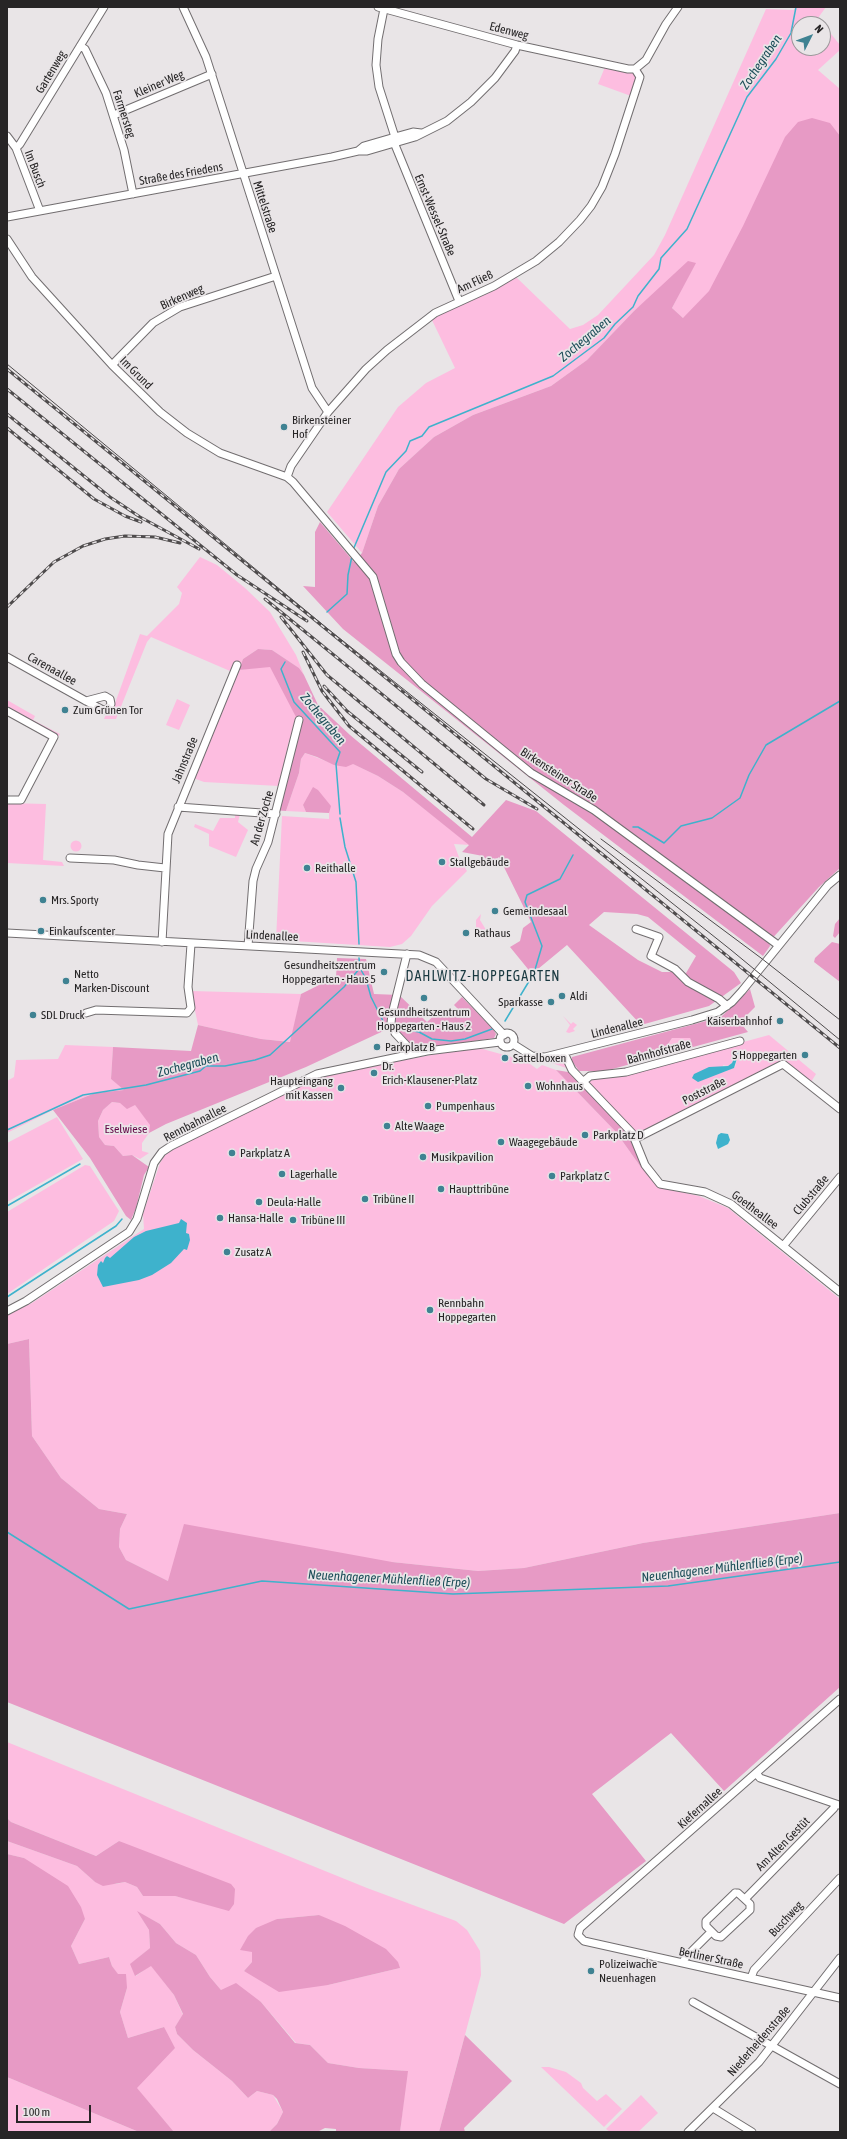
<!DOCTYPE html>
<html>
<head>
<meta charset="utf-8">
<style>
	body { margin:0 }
	#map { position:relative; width:847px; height:2139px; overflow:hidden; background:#e9e5e7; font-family:"Asap Condensed",sans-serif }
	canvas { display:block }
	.frame { position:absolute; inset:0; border:8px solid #272526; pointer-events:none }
	.north { position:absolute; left:791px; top:16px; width:40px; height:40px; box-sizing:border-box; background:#e9e5e7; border:1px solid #9b989a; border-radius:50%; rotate:48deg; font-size:11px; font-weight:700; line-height:16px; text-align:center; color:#272526 }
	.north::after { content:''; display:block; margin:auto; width:14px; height:18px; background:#3f8292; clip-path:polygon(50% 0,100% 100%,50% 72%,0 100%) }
	.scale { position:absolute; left:16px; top:2105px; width:75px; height:18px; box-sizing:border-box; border:2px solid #272526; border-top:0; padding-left:5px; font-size:12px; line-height:14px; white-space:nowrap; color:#272526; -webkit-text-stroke:3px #e9e5e7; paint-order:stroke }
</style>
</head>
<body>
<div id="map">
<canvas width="847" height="2139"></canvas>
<div class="frame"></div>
<div class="north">N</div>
<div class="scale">100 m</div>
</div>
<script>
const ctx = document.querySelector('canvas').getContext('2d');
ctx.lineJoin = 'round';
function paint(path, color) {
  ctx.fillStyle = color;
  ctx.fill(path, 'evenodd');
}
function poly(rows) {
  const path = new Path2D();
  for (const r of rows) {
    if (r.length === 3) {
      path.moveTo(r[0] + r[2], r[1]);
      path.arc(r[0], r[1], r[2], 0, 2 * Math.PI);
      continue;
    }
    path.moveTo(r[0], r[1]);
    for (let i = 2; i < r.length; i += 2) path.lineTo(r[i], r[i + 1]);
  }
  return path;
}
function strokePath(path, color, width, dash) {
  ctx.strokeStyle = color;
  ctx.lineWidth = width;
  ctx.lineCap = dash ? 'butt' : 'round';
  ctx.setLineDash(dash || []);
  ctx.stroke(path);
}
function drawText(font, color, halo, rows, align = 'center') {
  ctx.font = font + ' "Asap Condensed",sans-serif';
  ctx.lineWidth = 3.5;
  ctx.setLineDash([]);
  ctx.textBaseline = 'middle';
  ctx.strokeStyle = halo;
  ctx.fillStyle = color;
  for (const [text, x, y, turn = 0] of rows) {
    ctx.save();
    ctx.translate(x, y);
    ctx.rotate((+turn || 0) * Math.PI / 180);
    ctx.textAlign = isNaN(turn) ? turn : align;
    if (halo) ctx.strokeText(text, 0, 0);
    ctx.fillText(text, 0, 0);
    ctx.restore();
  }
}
paint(poly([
	[795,7,826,7,818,18,840,45,840,50,818,70,840,89,840,183,734,264,483,540,683,318,672,308,695,263,634,311,587,360,551,386,473,415,434,437,399,469,378,506,362,553,327,512,398,407,426,383,455,368,431,318,516,277,570,329,583,325,598,315,654,255,665,235,766,9,794,10],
	[799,24,823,24,823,48,799,48],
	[605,67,633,72,637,75,631,96,598,84],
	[200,557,217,565,245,588,270,612,296,655,304,675,299,668,272,650,258,649,243,659,239,670,272,665,297,718,295,730,289,741,279,786,204,782,193,778,236,671,230,671,151,637,147,642,116,719,104,719,107,712,114,706,140,634,147,636,179,604,182,593,177,587],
	[177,699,190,705,179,730,166,725],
	[7,700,35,716,33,720,60,734,57,738,54,733,7,707],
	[305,753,331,763,331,753,378,776,403,792,470,845,454,844,460,860,467,871,432,906,411,936,402,944,390,947,276,940,282,816,329,819,329,804,303,805,306,812,286,811,299,773,301,759],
	[7,803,46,804,43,860,62,862,64,866,7,863],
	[235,814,240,814,238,822,248,830,236,857,209,846,209,834,194,827,195,824,213,831,220,818,235,818],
	[76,846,5.5],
	[481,914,480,920,488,933,486,939,476,928,476,920],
	[191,991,301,994,291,1042,261,1039,198,1025],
	[563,1016,571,1024,573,1022,577,1025,573,1029,575,1031,569,1033,566,1032,570,1025],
	[769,1035,816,1074,811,1082,784,1061,780,1061,639,1133,636,1133,589,1083,589,1081,595,1077,596,1079,612,1078],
	[739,1052,735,1067,724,1072,723,1065,728,1066,732,1063,735,1054],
	[672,1038,690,1038,691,1040,686,1047,676,1050,668,1044],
	[65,1045,113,1047,111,1079,125,1090,95,1093,53,1110,7,1133,7,1081,14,1077,16,1060,58,1059],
	[479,1048,526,1061,537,1069,542,1065,556,1070,616,1132,645,1173,658,1187,699,1196,728,1208,840,1299,840,1513,643,1543,524,1568,478,1571,392,1562,168,1581,126,1560,119,1547,120,1529,127,1514,99,1509,61,1478,32,1436,29,1339,7,1344,7,1315,32,1303,144,1229,143,1214,160,1163,165,1155,172,1150,295,1088,330,1074,442,1053],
	[562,1060,565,1063,569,1069,552,1063],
	[112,1102,135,1105,151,1125,149,1133,142,1143,142,1151,149,1153,140,1159,132,1155,123,1156,114,1146,105,1145,99,1137,98,1121,103,1110],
	[57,1117,83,1159,7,1202,7,1143],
	[85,1165,90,1166,119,1211,114,1221,7,1294,7,1212],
	[7,1742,367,1888,456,1921,467,1930,480,1951,481,1975,439,2132,400,2132,407,2071,359,2068,328,2063,310,2045,296,2043,261,2002,221,1990,210,1977,196,1955,176,1943,160,1924,138,1912,149,1930,150,1948,131,1964,136,1976,151,1965,174,1995,183,2015,175,2027,177,2034,193,2050,232,2081,248,2098,257,2091,273,2095,283,2112,277,2124,269,2132,174,2132,136,2088,164,2027,128,2038,120,2012,127,1988,112,1966,109,1957,79,1964,71,1946,85,1919,24,1858,7,1854,7,1841,77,1866,95,1882,116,1884,125,1882,137,1887,143,1896,175,1896,229,1910,119,1841,96,1856,11,1822,7,1818],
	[319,1915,400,1968,328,1985,244,1971,252,1962,252,1951,246,1950,277,1919],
	[541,2067,549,2067,566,2072,581,2083,583,2088,597,2101,606,2094,622,2109,604,2127],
	[7,2077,139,2132,7,2132],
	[641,2095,658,2113,638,2132,610,2132,606,2129]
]), '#fdbde0');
paint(poly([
	[812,118,830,123,840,136,840,868,819,887,769,942,770,946,763,956,564,805,343,629,303,586,315,587,315,532,320,522,354,562,362,553,378,506,399,469,434,437,473,415,551,386,587,360,634,311,688,261,696,263,672,308,683,318,709,291,743,226,785,137,798,122],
	[258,649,272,650,299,668,304,675,318,705,350,735,472,837,506,800,536,811,734,972,741,983,709,1006,641,1025,567,945,538,969,536,975,532,974,510,947,520,941,523,928,531,922,499,857,491,864,483,856,462,852,469,845,403,792,378,776,353,764,346,767,334,765,317,757,305,753,301,759,299,773,286,811,273,810,296,717,270,667,239,670,243,659],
	[604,912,637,914,648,917,696,956,682,980,674,972,662,972,638,960,589,925],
	[313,787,318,790,331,806,329,813,306,812,303,805],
	[840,918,840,932,835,938,833,936,835,924],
	[832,942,840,944,840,982,814,962,815,958],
	[337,958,366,959,374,994,399,995,427,1022,437,1013,440,1016,447,1010,455,1017,461,1012,454,1005,462,997,493,1029,496,1034,494,1038,418,1050,392,1027,306,1067,166,1124,149,1133,150,1125,135,1105,127,1109,120,1103,112,1102,103,1110,98,1121,99,1137,105,1145,114,1146,123,1156,132,1155,149,1167,144,1175,136,1208,131,1220,126,1216,90,1158,53,1110,95,1093,124,1090,111,1079,113,1047,191,1051,198,1025,261,1039,290,1042,301,994,321,984,321,977,336,978],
	[750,989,755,1007,742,1020,743,1026,748,1032,605,1071,579,1071,572,1061,572,1057,721,1017],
	[672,1038,690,1038,691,1040,686,1047,676,1050,668,1044],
	[556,1070,568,1072,579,1081,631,1138,644,1166,658,1187,645,1173,616,1132],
	[29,1339,32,1436,61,1478,99,1509,127,1514,120,1529,119,1547,126,1560,168,1581,184,1524,392,1562,478,1571,524,1568,643,1543,840,1513,840,1687,724,1791,671,1733,592,1794,646,1861,564,1924,7,1702,7,1344],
	[7,1818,11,1822,96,1856,119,1841,231,1884,235,1889,234,1904,229,1911,175,1896,143,1896,137,1887,125,1882,103,1886,95,1882,77,1866,7,1841],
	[7,1854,24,1858,68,1886,81,1907,85,1919,71,1946,79,1964,109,1957,112,1966,118,1974,126,1974,127,1988,120,2012,128,2038,164,2027,175,2048,137,2088,174,2132,139,2132,7,2077],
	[137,1911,160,1924,176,1943,196,1955,210,1977,221,1990,236,1983,261,2002,295,2043,310,2045,328,2063,359,2068,408,2071,400,2132,336,2132,336,2129,325,2128,317,2132,269,2132,277,2124,283,2112,277,2099,273,2095,257,2091,248,2098,232,2081,193,2050,177,2034,175,2027,183,2014,174,1995,151,1966,135,1976,130,1964,150,1948,149,1930],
	[319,1915,345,1926,386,1949,398,1962,400,1968,328,1985,279,1992,244,1971,252,1962,252,1952,240,1950,248,1936,256,1928,277,1919],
	[465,2035,512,2081,464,2128,465,2132,439,2132]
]), '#e79ac5');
paint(poly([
	[737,1052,739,1052,734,1068,698,1082,692,1078,694,1074,709,1067,728,1066,732,1063],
	[721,1133,728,1134,730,1140,728,1144,718,1149,716,1143,718,1135],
	[181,1219,187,1223,186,1233,189,1234,190,1240,187,1250,184,1249,171,1263,152,1275,139,1280,103,1287,97,1275,98,1265,101,1261,103,1263,105,1258,107,1256,110,1258,134,1237,146,1231,179,1223]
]), '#3eb2cc');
strokePath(poly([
	[353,550,386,472,406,451,410,441,422,436,429,427,553,376,604,338,615,324,633,307,638,296,659,269,661,258,687,229,747,97,776,59,791,33,796,7],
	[327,612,347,594,348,575,352,556],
	[285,662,281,669,294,702,340,752,336,764,340,814],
	[340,818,345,847,356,882,359,944],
	[633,827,638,827,664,843,681,826,712,818,740,798,749,775,766,745,840,701],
	[360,968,366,979,371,997,383,1021],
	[505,1021,534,973,542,946,525,902,527,895,560,879,573,855],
	[408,1030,419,1032,432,1039,451,1041,465,1039,492,1029],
	[7,1130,83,1095,146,1085,200,1071,206,1066,225,1066,255,1060,270,1055,344,987,360,968,359,958],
	[7,1206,80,1164],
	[7,1297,116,1226,122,1219],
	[7,1532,129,1609,262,1581,453,1594,668,1586,840,1562]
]), '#3eb2cc', 1.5);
const minor = poly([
	[183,7,206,57,312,388,328,412],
	[378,7,517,45,628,69,635,69,646,60,666,24,678,7],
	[384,9,378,39,376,65,379,87,395,137],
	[80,46,85,49,106,93,124,150,133,194],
	[114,115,212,74],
	[7,136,16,148,40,211],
	[393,140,459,301],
	[16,148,20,144,104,7],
	[358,151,367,151,415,137,447,121,471,102,495,78,515,51,517,45],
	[7,217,332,157,358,151,364,146,395,137,413,132,421,133],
	[7,239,32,277,112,365,160,412,187,433,220,453,287,477,293,482,373,577,396,654,401,662,422,684,531,773,594,810,778,945],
	[112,365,153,323,180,307,276,276],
	[287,477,291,466,328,412,366,369,387,350,435,313,494,286,536,261,559,242,580,220,591,206,602,187,615,154,640,77,635,69],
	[7,657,41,676,86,701,103,710,108,709,111,704,110,699,105,696,86,701],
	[7,711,54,737,21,800,7,800],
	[178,807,276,814],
	[70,858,114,860,138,865,165,868],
	[636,929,659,937,651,956,675,969,688,982,719,999,727,1006],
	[7,933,419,955,436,962,504,1035],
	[162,942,168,834,237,665],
	[248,946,253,881,256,869,268,842,299,720],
	[407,954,392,1014,391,1023,395,1033,409,1048,411,1054],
	[86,1013,96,1010,187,1013,191,1008,188,987,191,944],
	[507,1040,7],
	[513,1044,532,1056,545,1057,692,1020,718,1012,732,1002,742,991,828,885,840,875],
	[564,1053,572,1070,632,1133,645,1165,660,1184,705,1192,731,1204,840,1292],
	[584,1081,590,1076,626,1072,740,1041],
	[635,1139,783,1064,840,1109],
	[784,1245,840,1177],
	[7,1311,26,1301,129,1232,137,1219,154,1163,162,1152,171,1146,317,1074,427,1051,500,1042],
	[840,1699,580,1928,578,1935,584,1941,840,1998],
	[756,1773,760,1778,839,1805],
	[735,1893,738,1893,750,1904,750,1910,721,1937,716,1936,706,1926,706,1921,735,1893],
	[745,1899,834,1808,836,1804],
	[683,1963,685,1958,711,1932],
	[751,1978,754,1970,840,1878],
	[693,2002,840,2084],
	[713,2108,752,2132],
	[688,2132,759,2062,840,1958]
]);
strokePath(minor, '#726e70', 9);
strokePath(minor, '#fff', 7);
strokePath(poly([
	[7,364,328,629,731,950,840,1040],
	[601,839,761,958,840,1020]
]), '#4e4b4c', 1);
const rail = poly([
	[7,369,840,1048],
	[7,389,237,575,307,621],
	[7,414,110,497,140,517,199,549],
	[7,428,94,499,125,516,141,522],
	[265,599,486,779,537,809],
	[7,607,54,562,83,546,105,539,125,536,155,537,180,543],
	[281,617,327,675,484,805],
	[303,652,322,691,349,726,473,829],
	[324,686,347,711,422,772]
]);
strokePath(rail, '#4e4b4c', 3);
strokePath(rail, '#e9e5e7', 1.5, [4.5]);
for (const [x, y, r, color] of [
	[284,427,4,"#3f8292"],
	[65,710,4,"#3f8292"],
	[442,862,4,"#3f8292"],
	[307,868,4,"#3f8292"],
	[43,900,4,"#3f8292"],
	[495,911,4,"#3f8292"],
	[41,931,4,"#3f8292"],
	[466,933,4,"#3f8292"],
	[384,972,4,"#3f8292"],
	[66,981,4,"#3f8292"],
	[562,996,4,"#3f8292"],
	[424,998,4,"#3f8292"],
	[551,1002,4,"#3f8292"],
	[33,1015,4,"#3f8292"],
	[780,1021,4,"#3f8292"],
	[377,1047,4,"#3f8292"],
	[805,1055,4,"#3f8292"],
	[505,1058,4,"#3f8292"],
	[374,1073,4,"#3f8292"],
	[528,1086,4,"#3f8292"],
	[341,1088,4,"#3f8292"],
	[428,1106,4,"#3f8292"],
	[387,1126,4,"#3f8292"],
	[585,1135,4,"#3f8292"],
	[501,1142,4,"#3f8292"],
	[232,1153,4,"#3f8292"],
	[423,1157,4,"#3f8292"],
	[282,1174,4,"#3f8292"],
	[552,1176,4,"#3f8292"],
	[441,1189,4,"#3f8292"],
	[365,1199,4,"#3f8292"],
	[259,1202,4,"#3f8292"],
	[220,1218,4,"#3f8292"],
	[293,1220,4,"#3f8292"],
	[227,1252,4,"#3f8292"],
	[430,1310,4,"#3f8292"],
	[591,1971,4,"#3f8292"]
]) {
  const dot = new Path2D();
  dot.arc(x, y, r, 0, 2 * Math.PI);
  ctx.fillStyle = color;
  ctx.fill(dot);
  strokePath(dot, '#e9e5e7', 1.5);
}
drawText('12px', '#272526', '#e9e5e7', [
	["Edenweg",509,31,14],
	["Gartenweg",51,72,-59],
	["Kleiner Weg",159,84,-23],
	["Farmersteg",124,114,72],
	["Im Busch",35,169,69],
	["Straße des Friedens",181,174,-10],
	["Mittelstraße",265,207,72],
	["Ernst-Wessel-Straße",435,215,67],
	["Am Fließ",475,282,-25],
	["Birkenweg",182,297,-24],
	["Im Grund",136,373,45],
	["Carenaallee",52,669,29],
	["Jahnstraße",185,760,-67],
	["Birkensteiner Straße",559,775,33],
	["An der Zoche",262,818,-74],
	["Lindenallee",272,936,3],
	["Lindenallee",617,1028,-14],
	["Bahnhofstraße",659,1052,-15],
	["Poststraße",704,1091,-27],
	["Rennbahnallee",195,1123,-27],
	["Clubstraße",811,1195,-50],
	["Goetheallee",755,1210,37],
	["Kiefernallee",700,1808,-42],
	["Am Alten Gestüt",783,1844,-45],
	["Buschweg",786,1919,-47],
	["Berliner Straße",711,1958,12],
	["Niederheidenstraße",759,2041,-49]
]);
drawText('12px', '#272526', '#e9e5e7', [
	["Birkensteiner",292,420],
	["Hof",292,434],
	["Zum Grünen Tor",73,710],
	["Stallgebäude",450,862],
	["Reithalle",315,868],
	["Mrs. Sporty",51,900],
	["Gemeindesaal",503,911],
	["Einkaufscenter",49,931],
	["Rathaus",474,933],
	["Gesundheitszentrum",376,965,"right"],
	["Hoppegarten - Haus 5",376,979,"right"],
	["Netto",74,974],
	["Marken-Discount",74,988],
	["Aldi",570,996],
	["Sparkasse",543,1002,"right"],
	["Gesundheitszentrum",424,1012,"center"],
	["Hoppegarten - Haus 2",424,1026,"center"],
	["SDL Druck",41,1015],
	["Kaiserbahnhof",772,1021,"right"],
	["Parkplatz B",385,1047],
	["S Hoppegarten",797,1055,"right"],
	["Sattelboxen",513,1058],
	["Dr.",382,1066],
	["Erich-Klausener-Platz",382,1080],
	["Haupteingang",333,1081,"right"],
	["mit Kassen",333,1095,"right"],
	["Wohnhaus",536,1086],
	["Pumpenhaus",436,1106],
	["Alte Waage",395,1126],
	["Parkplatz D",593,1135],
	["Waagegebäude",509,1142],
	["Parkplatz A",240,1153],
	["Musikpavilion",431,1157],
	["Lagerhalle",290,1174],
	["Parkplatz C",560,1176],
	["Haupttribüne",449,1189],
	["Tribüne II",373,1199],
	["Deula-Halle",267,1202],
	["Hansa-Halle",228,1218],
	["Tribüne III",301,1220],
	["Zusatz A",235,1252],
	["Rennbahn",438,1303],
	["Hoppegarten",438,1317],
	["Polizeiwache",599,1964],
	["Neuenhagen",599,1978]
], 'left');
drawText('12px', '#640848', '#e9e5e7', [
	["Eselwiese",126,1129]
]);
drawText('italic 13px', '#1d4e59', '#e9e5e7', [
	["Zochegraben",761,62,-56],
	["Zochegraben",585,339,-40],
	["Zochegraben",323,719,50],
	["Zochegraben",188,1065,-15],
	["Neuenhagener Mühlenfließ (Erpe)",722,1568,-7],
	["Neuenhagener Mühlenfließ (Erpe)",389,1579,3]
]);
ctx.letterSpacing = '1px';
drawText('14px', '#193940', '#e9e5e7', [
	["DAHLWITZ-HOPPEGARTEN",483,977]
]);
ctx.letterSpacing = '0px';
</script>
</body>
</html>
